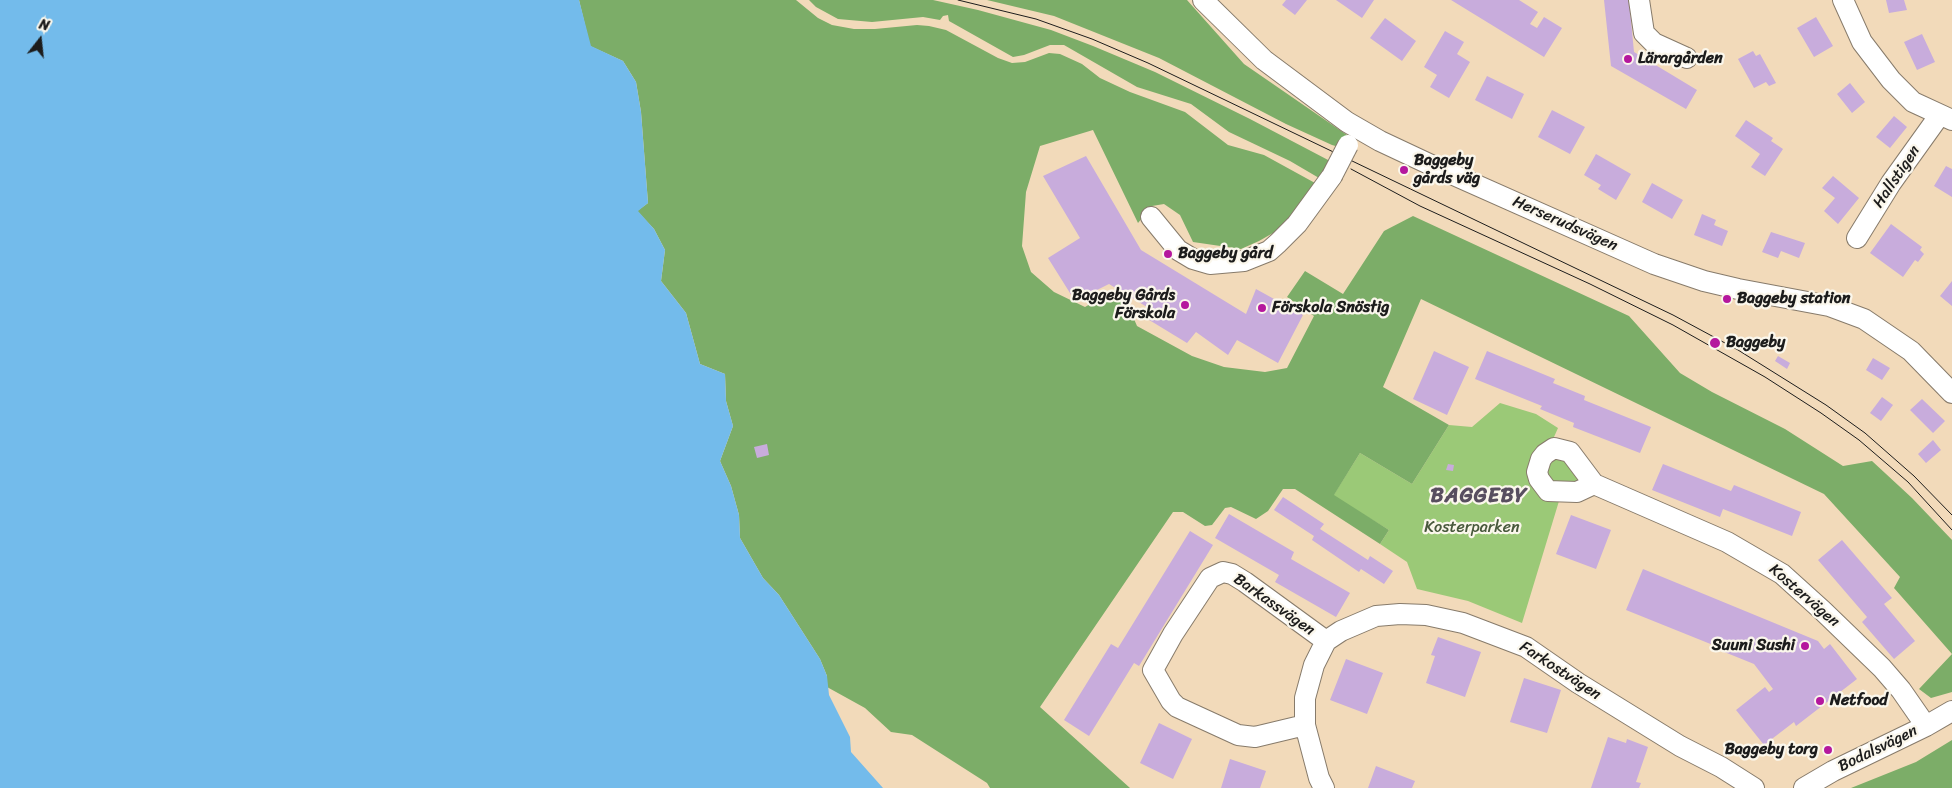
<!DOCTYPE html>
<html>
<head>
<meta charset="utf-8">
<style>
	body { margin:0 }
	#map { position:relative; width:1952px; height:788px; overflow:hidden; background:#f2daba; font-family:Sriracha,sans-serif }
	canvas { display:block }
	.north { position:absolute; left:15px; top:15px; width:50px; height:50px; -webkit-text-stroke:4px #fbf7ec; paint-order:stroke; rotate:16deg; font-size:14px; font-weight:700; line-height:20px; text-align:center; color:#1c1c1c }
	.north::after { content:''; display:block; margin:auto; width:18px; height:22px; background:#1c1c1c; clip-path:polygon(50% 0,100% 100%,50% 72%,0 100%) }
</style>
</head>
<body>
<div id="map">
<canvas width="1952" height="788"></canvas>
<div class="north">N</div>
</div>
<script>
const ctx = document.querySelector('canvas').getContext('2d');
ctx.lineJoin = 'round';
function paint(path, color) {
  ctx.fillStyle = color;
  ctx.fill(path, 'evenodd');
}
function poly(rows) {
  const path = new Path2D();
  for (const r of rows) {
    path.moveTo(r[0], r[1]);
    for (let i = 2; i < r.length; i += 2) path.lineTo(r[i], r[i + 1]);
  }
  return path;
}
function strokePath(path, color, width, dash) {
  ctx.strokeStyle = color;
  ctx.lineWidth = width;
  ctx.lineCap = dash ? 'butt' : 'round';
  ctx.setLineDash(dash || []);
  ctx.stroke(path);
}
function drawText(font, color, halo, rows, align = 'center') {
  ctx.font = font + ' Sriracha,sans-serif';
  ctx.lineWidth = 4.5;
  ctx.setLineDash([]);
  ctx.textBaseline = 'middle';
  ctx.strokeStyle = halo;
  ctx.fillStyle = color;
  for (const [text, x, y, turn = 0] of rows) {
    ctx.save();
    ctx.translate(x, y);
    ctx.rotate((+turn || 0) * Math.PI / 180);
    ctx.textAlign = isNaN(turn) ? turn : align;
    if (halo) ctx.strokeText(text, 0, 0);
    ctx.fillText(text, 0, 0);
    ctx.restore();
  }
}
paint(poly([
	[1500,403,1536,414,1558,428,1554,437,1535,451,1530,463,1531,486,1559,501,1522,623,1468,601,1417,589,1407,562,1380,544,1389,530,1333,496,1360,453,1412,484,1449,425,1472,427],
	[1557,458,1561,458,1582,475,1577,482,1553,481,1550,479,1547,470,1550,462]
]), '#9bc977');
paint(poly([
	[579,0,796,0,818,18,832,25,854,29,875,29,917,25,929,26,946,30,998,58,1012,63,1025,62,1049,53,1060,54,1082,64,1100,78,1130,92,1185,112,1228,145,1264,155,1315,183,1287,225,1259,241,1241,249,1193,242,1180,215,1164,204,1152,206,1138,223,1093,130,1040,146,1026,192,1022,246,1031,272,1054,292,1085,307,1111,292,1128,305,1137,326,1192,356,1224,367,1265,372,1287,368,1314,316,1287,297,1305,271,1343,294,1384,231,1413,216,1629,316,1680,373,1712,392,1785,429,1843,466,1872,461,1912,498,1952,540,1952,692,1931,698,1919,689,1952,654,1894,588,1900,577,1824,494,1421,299,1383,387,1449,425,1412,484,1360,453,1334,495,1389,530,1380,544,1295,489,1283,489,1268,511,1256,519,1231,507,1225,508,1212,525,1205,526,1183,512,1173,512,1040,707,1130,788,990,788,987,783,912,735,891,732,865,708,827,687,827,676,820,659,779,595,763,578,740,538,739,515,731,486,720,461,733,426,726,401,725,374,700,364,686,313,661,281,665,250,654,229,637,211,648,203,641,112,636,82,623,61,590,46],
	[809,0,933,0,978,10,1051,30,1093,46,1155,72,1250,119,1330,161,1319,178,1290,161,1229,132,1191,104,1137,87,1064,45,1050,45,1024,55,1013,57,949,21,948,15,943,16,940,20,923,17,872,22,838,19,816,7],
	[987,0,1187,0,1244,64,1347,135,1339,147,1332,145,1286,124,1159,58,1054,16],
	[1952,740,1952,788,1851,788,1916,762]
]), '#7cad68');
paint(poly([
	[0,0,579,0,591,46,623,61,636,82,641,112,648,203,638,211,654,229,665,250,661,281,686,313,700,364,725,374,726,401,733,426,720,461,731,486,739,515,740,538,763,578,779,595,820,659,827,676,829,695,850,737,851,752,883,788,0,788]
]), '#73bbeb');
paint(poly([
	[1286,0,1307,0,1295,15,1282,5],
	[1336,0,1374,0,1362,18],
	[1451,0,1519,0,1538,12,1530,24,1537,28,1544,17,1562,28,1544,57],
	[1604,0,1629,0,1634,52,1697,90,1686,109,1611,66],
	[1886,0,1904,0,1907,10,1889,13],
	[1816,17,1833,46,1814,57,1797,28],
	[1385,18,1416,41,1402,61,1370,38],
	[1445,31,1464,42,1457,54,1470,62,1449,98,1430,87,1437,75,1424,67],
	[1922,34,1935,62,1917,70,1904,42],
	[1753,51,1756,56,1760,54,1776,83,1769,86,1766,82,1754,88,1738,59],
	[1487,76,1524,94,1512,119,1475,100],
	[1850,83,1865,102,1852,113,1837,94],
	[1552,110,1585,127,1570,154,1538,137],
	[1894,116,1907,127,1890,148,1876,137],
	[1746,120,1773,138,1771,141,1783,149,1765,176,1751,167,1760,154,1735,136],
	[1596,154,1631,174,1616,200,1598,189,1601,185,1584,175],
	[1086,156,1141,250,1246,314,1256,289,1303,315,1278,363,1237,340,1228,355,1196,332,1187,343,1141,315,1147,307,1109,284,1075,301,1048,258,1080,238,1043,176],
	[1946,166,1952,169,1952,197,1934,186],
	[1833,176,1859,198,1838,224,1824,211,1835,198,1822,188],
	[1652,183,1683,200,1672,219,1642,202],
	[1702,214,1716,220,1714,225,1728,231,1722,246,1694,235],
	[1891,224,1922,247,1920,250,1924,254,1918,262,1915,260,1903,277,1870,253],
	[1771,232,1805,243,1799,258,1781,251,1778,258,1762,252],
	[1952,281,1952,306,1940,296],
	[1434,351,1469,367,1447,415,1413,399],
	[1487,351,1555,379,1553,383,1585,396,1584,400,1651,427,1640,453,1573,427,1574,423,1540,409,1542,406,1475,379],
	[1778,356,1790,363,1787,369,1775,361],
	[1873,358,1890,368,1882,380,1866,370],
	[1882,397,1893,405,1881,421,1870,413],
	[1922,399,1945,421,1933,433,1910,410],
	[1933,440,1941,450,1926,463,1918,454],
	[767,444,769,455,757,458,754,447],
	[1448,464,1454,465,1453,471,1446,470],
	[1663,464,1731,491,1734,485,1801,512,1792,536,1723,509,1720,517,1652,490],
	[1283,497,1324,524,1320,529,1368,560,1370,556,1393,571,1384,584,1361,569,1359,572,1312,540,1314,536,1274,510],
	[1229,514,1294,552,1291,559,1350,593,1336,617,1275,582,1279,575,1215,538],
	[1571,515,1611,530,1596,569,1556,554],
	[1190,531,1213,545,1139,666,1134,663,1089,736,1064,720,1111,644,1118,648],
	[1842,540,1892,598,1884,604,1915,641,1894,659,1862,622,1867,617,1818,560],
	[1643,569,1818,641,1824,649,1830,644,1857,679,1796,726,1794,722,1764,745,1736,710,1765,687,1769,692,1773,689,1754,664,1712,647,1713,645,1626,610],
	[1438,637,1481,652,1465,697,1426,683,1435,656,1431,655],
	[1346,659,1383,673,1367,714,1330,700],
	[1524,678,1561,690,1547,733,1510,722],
	[1159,723,1192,739,1173,779,1140,763],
	[1608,737,1626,743,1627,739,1648,747,1636,782,1641,783,1639,788,1591,788],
	[1230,759,1266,771,1260,788,1221,788],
	[1376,766,1415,781,1412,788,1368,788]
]), '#c8acdc');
const minor = poly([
	[1203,0,1264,60,1347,122,1380,141,1429,164,1654,264,1704,281,1738,289,1829,306,1864,319,1911,351,1952,393],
	[1639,0,1644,33,1654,43,1687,58],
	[1843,0,1862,42,1891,80,1913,102,1952,120],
	[1151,217,1178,250,1193,259,1210,264,1244,261,1269,251,1278,243,1297,224,1332,176],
	[1857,238,1891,183,1939,116],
	[1594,484,1577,492,1548,491,1539,479,1537,472,1541,459,1545,454,1554,448,1570,452,1594,484,1727,542,1782,574,1823,611,1882,668,1901,690,1926,726],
	[1305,725,1255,737,1238,735,1177,707,1171,701,1153,670,1173,634,1210,578,1223,572,1232,574,1245,582,1326,641],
	[1324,788,1319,778,1305,725,1305,698,1314,665,1326,641,1341,631,1376,616,1400,614,1426,615,1463,623,1526,647,1578,683,1680,746,1721,767,1754,788],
	[1804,788,1833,771,1926,726,1952,711]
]);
strokePath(minor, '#877b6b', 22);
strokePath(minor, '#fff', 20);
strokePath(poly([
	[958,0,1036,19,1092,39,1148,63,1673,315,1738,350,1826,405,1865,433,1914,476,1952,515],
	[1351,169,1420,206,1590,284,1673,325,1765,377,1821,413,1859,440,1908,482,1952,530]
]), '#1c1c1c', 1);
const minorBridge = poly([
	[1332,176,1348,145]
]);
strokePath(minorBridge, '#877b6b', 22, []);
strokePath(minorBridge, '#fff', 20);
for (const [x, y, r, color] of [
	[1628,59,5,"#b5179e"],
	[1404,170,5,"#b5179e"],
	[1168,254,5,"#b5179e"],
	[1727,299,5,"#b5179e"],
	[1185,305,5,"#b5179e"],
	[1262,308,5,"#b5179e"],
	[1715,343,6,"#b5179e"],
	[1805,646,5,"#b5179e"],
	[1820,701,5,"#b5179e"],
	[1828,750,5,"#b5179e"]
]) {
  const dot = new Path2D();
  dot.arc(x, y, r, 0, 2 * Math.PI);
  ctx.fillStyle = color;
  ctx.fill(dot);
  strokePath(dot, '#fbf7ec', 2);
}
drawText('bold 16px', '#1c1c1c', '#fbf7ec', [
	["Lärargården",1638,59],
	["Baggeby",1414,161],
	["gårds väg",1414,179],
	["Baggeby gård",1178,254],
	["Baggeby Gårds",1175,296,"right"],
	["Förskola",1175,314,"right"],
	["Baggeby station",1737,299],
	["Förskola Snöstig",1272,308],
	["Baggeby",1726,343],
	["Suuni Sushi",1795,646,"right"],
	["Netfood",1830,701],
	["Baggeby torg",1818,750,"right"]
], 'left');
drawText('16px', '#1c1c1c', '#fbf7ec', [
	["Hallstigen",1897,177,-56],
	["Herserudsvägen",1565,224,24],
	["Kostervägen",1804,596,41],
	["Barkassvägen",1274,605,35],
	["Farkostvägen",1560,671,33],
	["Bodalsvägen",1878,749,-26]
]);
drawText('16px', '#48593c', '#fbf7ec', [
	["Kosterparken",1472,528]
]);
ctx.letterSpacing = '1px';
drawText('bold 21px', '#584e5f', '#fbf7ec', [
	["BAGGEBY",1479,497]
]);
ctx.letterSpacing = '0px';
</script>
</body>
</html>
